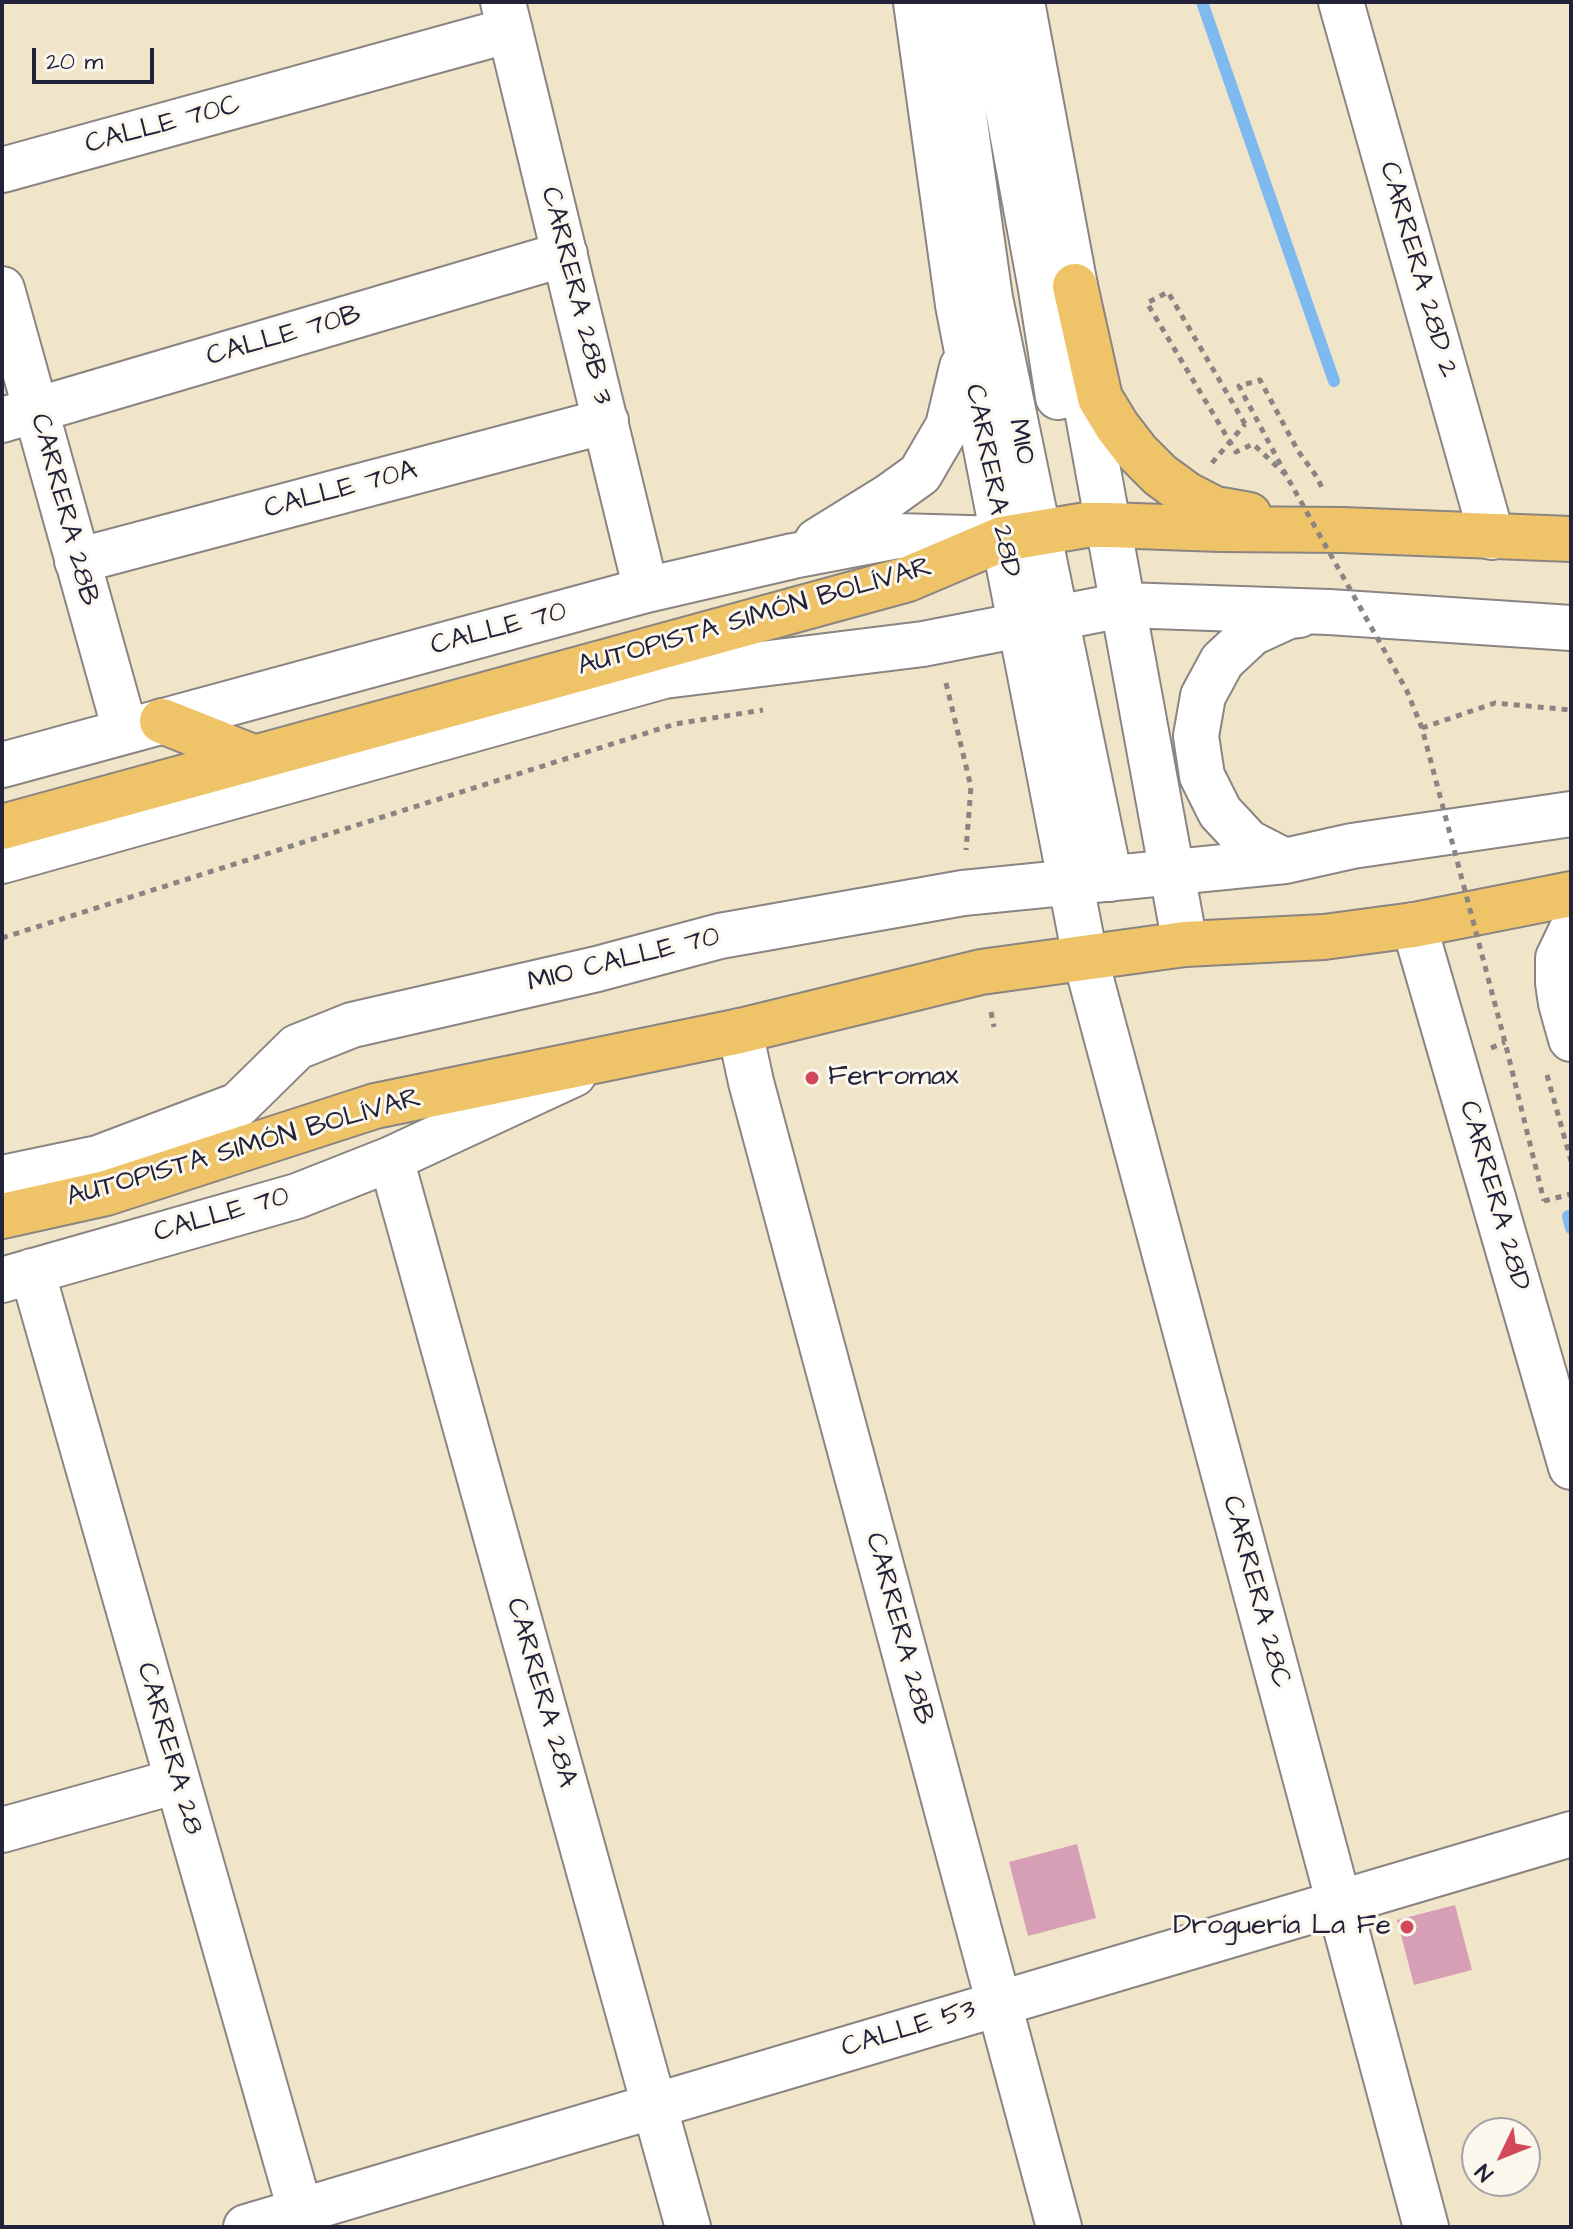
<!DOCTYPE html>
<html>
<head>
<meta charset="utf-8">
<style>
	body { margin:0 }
	#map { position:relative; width:1573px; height:2229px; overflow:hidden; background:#f1e5c9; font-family:"Architects Daughter",sans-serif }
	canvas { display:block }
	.frame { position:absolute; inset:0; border:4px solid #22223b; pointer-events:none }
	.north { position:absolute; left:1461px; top:2117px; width:80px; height:80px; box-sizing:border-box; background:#fbf7ec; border:2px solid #a4a2a5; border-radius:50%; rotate:227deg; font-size:22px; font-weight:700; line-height:32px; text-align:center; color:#22223b }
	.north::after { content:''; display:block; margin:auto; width:28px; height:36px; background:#d1495b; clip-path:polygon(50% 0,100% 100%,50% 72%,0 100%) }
	.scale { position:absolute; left:32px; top:48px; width:122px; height:36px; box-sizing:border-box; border:4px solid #22223b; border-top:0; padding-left:10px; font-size:24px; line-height:28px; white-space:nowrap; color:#22223b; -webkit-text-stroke:6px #fbf7ec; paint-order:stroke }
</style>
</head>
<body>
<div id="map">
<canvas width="1573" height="2229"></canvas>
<div class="frame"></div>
<div class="north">N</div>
<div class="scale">20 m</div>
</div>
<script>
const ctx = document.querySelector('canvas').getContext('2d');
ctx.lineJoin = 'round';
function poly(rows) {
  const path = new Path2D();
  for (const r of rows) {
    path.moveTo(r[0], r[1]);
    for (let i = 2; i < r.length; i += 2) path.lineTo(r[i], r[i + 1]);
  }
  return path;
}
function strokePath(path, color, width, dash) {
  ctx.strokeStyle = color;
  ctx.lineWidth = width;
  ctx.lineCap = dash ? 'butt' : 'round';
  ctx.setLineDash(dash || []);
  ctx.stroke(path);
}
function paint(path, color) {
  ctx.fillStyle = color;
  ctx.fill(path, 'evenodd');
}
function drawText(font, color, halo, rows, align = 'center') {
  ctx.font = font + ' "Architects Daughter",sans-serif';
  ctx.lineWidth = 6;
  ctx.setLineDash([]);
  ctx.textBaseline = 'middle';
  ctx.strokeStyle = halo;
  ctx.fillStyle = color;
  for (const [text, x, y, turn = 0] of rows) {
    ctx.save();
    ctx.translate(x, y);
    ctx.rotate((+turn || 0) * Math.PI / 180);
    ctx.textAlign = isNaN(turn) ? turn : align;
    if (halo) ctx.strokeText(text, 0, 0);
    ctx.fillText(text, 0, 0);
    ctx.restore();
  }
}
strokePath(poly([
	[1202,2,1334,381],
	[1568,1216,1571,1228]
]), '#7ebaf0', 12);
paint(poly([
	[1077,1844,1096,1918,1028,1936,1009,1862],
	[1455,1905,1472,1970,1414,1985,1397,1920]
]), '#d79fb5');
const minor = poly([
	[503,2,646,590],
	[916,2,958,305,1085,957,1426,2227],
	[948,2,990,298,1110,879],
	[988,2,1041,289,1058,397],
	[1022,2,1075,286,1085,399,1185,944],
	[1341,2,1492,537],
	[2,170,510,30],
	[2,289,125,730],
	[2,420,565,254],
	[817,541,888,497,920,474,948,426,962,367],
	[77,561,606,421],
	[2,765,646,590,793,556,898,536,1002,539],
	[2,861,664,676,923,644,1123,605,1329,612,1571,628],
	[1285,861,1248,842,1220,812,1202,776,1196,736,1203,696,1222,661,1252,633,1289,616,1299,615],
	[1414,925,1571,1467],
	[1571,931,1558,958,1558,983,1561,1003,1571,1039],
	[740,1031,751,1082,1059,2227],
	[391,1159,688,2227],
	[2,1178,98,1158,238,1105,297,1047,352,1025,597,969,720,936,963,893,1285,861,1352,846,1571,814],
	[32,1271,305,2227],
	[2,1280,297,1196,391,1159,574,1074],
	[2,1830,177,1781],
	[246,2227,1571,1834]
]);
const highway = poly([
	[1075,286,1100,398,1117,426,1137,452,1160,475,1186,494,1215,509,1249,515],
	[162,721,253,757],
	[2,827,908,579,1002,539,1086,525,1108,525,1220,529,1342,530,1571,539],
	[2,1216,106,1193,375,1106,740,1031,981,972,1185,944,1324,937,1414,925,1571,894]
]);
strokePath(minor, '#8a8482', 48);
strokePath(highway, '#8a8482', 48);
strokePath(poly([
	[1212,463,1245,424],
	[1286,475,1239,386,1260,380,1298,451,1317,477,1322,488],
	[946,683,971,787,966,850],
	[1422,728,1495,703,1571,710],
	[2,938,675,724,763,710],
	[991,1012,994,1027],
	[1491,1048,1505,1042],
	[1547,1075,1571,1161],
	[1544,1201,1571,1194]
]), '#8a8482', 5, [6, 6]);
strokePath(minor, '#fff', 44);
strokePath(highway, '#efc469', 44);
strokePath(poly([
	[1245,424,1168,292,1147,303,1236,452,1253,444,1286,475,1407,691,1422,728,1505,1042,1544,1201]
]), '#8a8482', 5, [6, 6]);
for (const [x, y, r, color] of [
	[812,1078,8,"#d1495b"],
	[1407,1927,8,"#d1495b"]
]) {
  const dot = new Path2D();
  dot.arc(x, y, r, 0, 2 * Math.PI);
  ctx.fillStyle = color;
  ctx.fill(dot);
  strokePath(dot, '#fbf7ec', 3);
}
drawText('28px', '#22223b', '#fbf7ec', [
	["CALLE 70C",163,126,-15],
	["CARRERA 28D 2",1417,270,74],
	["CARRERA 28B 3",575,296,76],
	["CALLE 70B",284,337,-16],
	["MIO",1020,442,79],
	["CARRERA 28D",991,481,79],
	["CALLE 70A",341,491,-15],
	["CARRERA 28B",63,510,75],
	["AUTOPISTA SIMÓN BOLÍVAR",755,618,-16],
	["CALLE 70",499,630,-15],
	["MIO CALLE 70",624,961,-14],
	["AUTOPISTA SIMÓN BOLÍVAR",244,1149,-16],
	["CARRERA 28D",1493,1196,74],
	["CALLE 70",222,1216,-16],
	["CARRERA 28C",1255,1592,75],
	["CARRERA 28B",898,1629,75],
	["CARRERA 28A",540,1693,74],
	["CARRERA 28",168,1749,74],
	["CALLE 53",909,2030,-17]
]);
drawText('28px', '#22223b', '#fbf7ec', [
	["Ferromax",828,1078],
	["Droguería La Fe",1391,1927,"right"]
], 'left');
</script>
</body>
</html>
